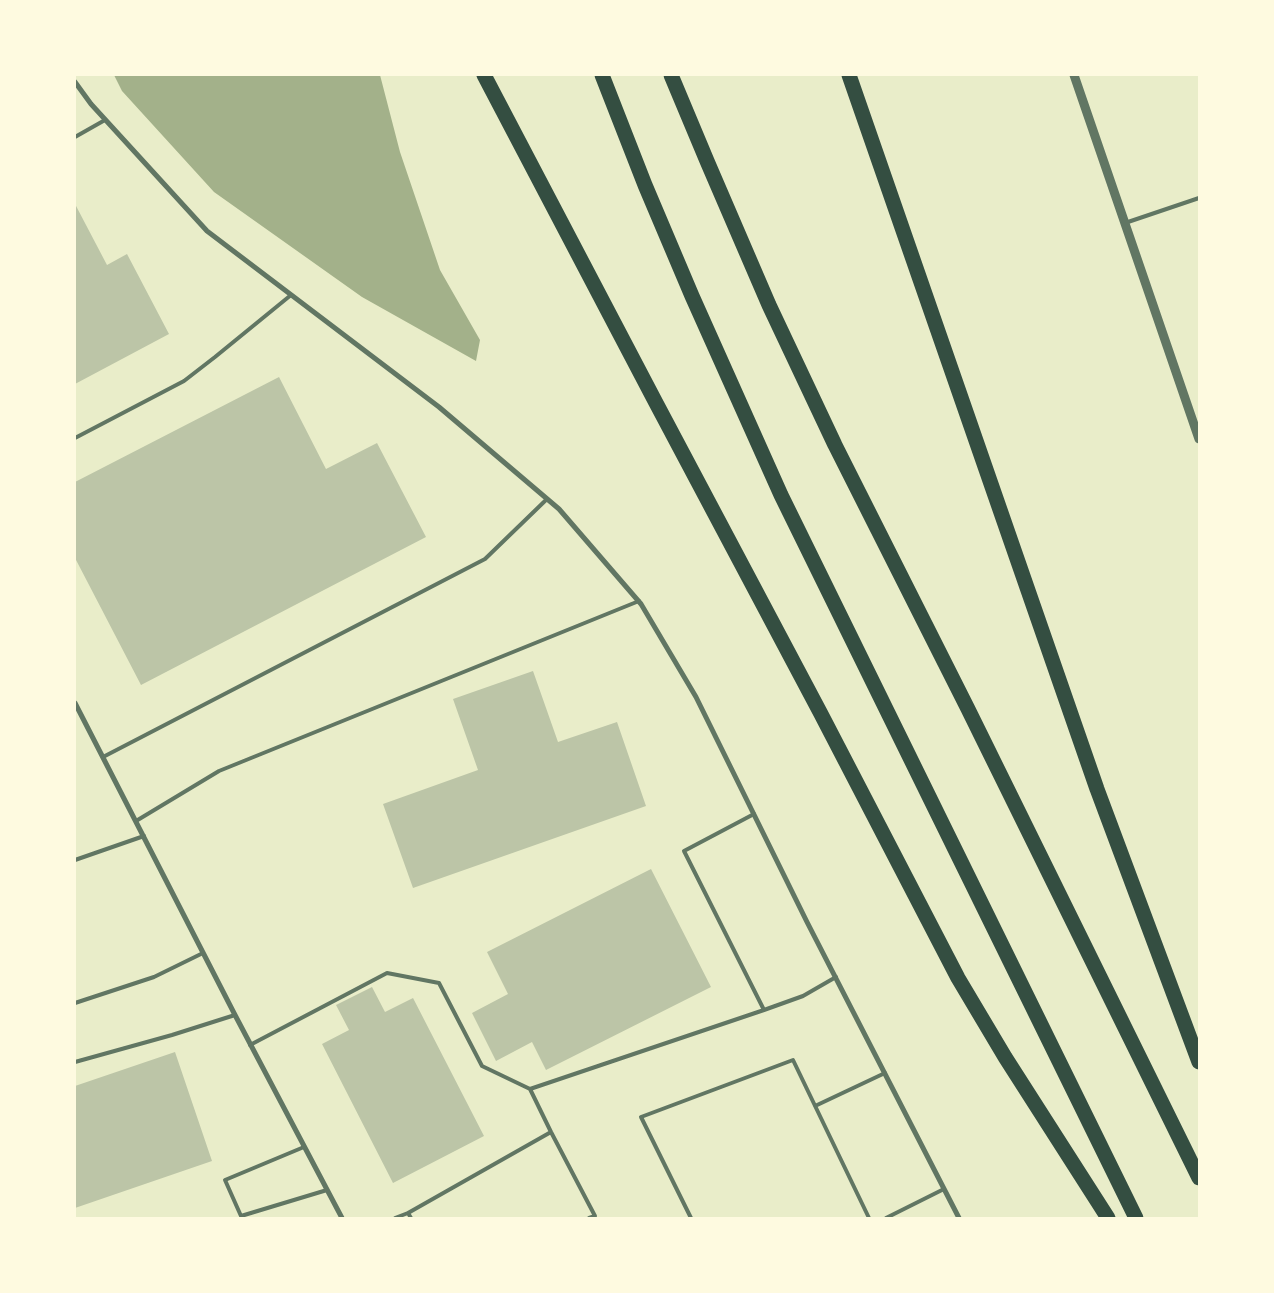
<!DOCTYPE html>
<html>
<head>
<meta charset="utf-8">
<style>
	body { margin:0 }
	#map { position:relative; width:1274px; height:1293px; overflow:hidden; background:#e9edc9; font-family:Bitter,serif }
	canvas { display:block }
	.frame { position:absolute; inset:0; border:76px solid #fefae0; pointer-events:none }
</style>
</head>
<body>
<div id="map">
<canvas width="1274" height="1293"></canvas>
<div class="frame"></div>
</div>
<script>
const ctx = document.querySelector('canvas').getContext('2d');
ctx.lineJoin = 'round';
function paint(path, color) {
  ctx.fillStyle = color;
  ctx.fill(path, 'evenodd');
}
function poly(rows) {
  const path = new Path2D();
  for (const r of rows) {
    path.moveTo(r[0], r[1]);
    for (let i = 2; i < r.length; i += 2) path.lineTo(r[i], r[i + 1]);
  }
  return path;
}
function strokePath(path, color, width, dash) {
  ctx.strokeStyle = color;
  ctx.lineWidth = width;
  ctx.lineCap = dash ? 'butt' : 'round';
  ctx.setLineDash(dash || []);
  ctx.stroke(path);
}
paint(poly([
	[114,75,380,75,400,152,440,270,480,340,476,361,362,297,214,192,122,91]
]), '#a3b18a');
paint(poly([
	[75,204,107,265,127,254,169,334,75,384],
	[279,377,326,469,377,443,426,537,141,685,75,558,75,482],
	[533,671,558,742,617,722,646,806,413,888,383,804,478,770,453,699],
	[651,869,711,987,546,1070,532,1042,496,1061,472,1013,508,994,487,952],
	[372,987,385,1012,413,998,484,1136,393,1183,322,1044,349,1030,336,1005],
	[175,1052,212,1161,75,1208,75,1086]
]), '#bcc5a7');
strokePath(poly([
	[75,137,105,120],
	[1125,223,1199,198],
	[75,438,184,381,215,357,291,295],
	[103,757,485,559,547,499],
	[136,821,219,771,639,601],
	[75,860,144,836],
	[75,1003,154,977,203,953],
	[764,1010,803,996,836,977],
	[250,1045,387,973,439,983,482,1066,530,1089],
	[75,1062,172,1035,235,1015],
	[815,1106,885,1073],
	[304,1147,225,1180,241,1216,327,1190],
	[395,1218,408,1213],
	[411,1218,408,1213,551,1132],
	[589,1218,595,1216,551,1132,530,1089,764,1010,684,851,754,814],
	[691,1218,641,1117,793,1060,869,1218],
	[886,1218,944,1189]
]), '#617663', 4);
strokePath(poly([
	[75,82,91,104,207,231,439,407,559,509,641,604,696,697,807,922,959,1218],
	[75,703,235,1015,342,1218]
]), '#617663', 5);
strokePath(poly([
	[1074,75,1199,439]
]), '#617663', 9);
strokePath(poly([
	[484,75,655,401,821,714,958,978,1005,1057,1108,1218],
	[602,75,645,185,692,296,781,495,1136,1218],
	[671,75,707,161,769,305,835,445,968,709,1199,1178],
	[849,75,1097,789,1199,1062]
]), '#344e41', 15);
</script>
</body>
</html>
